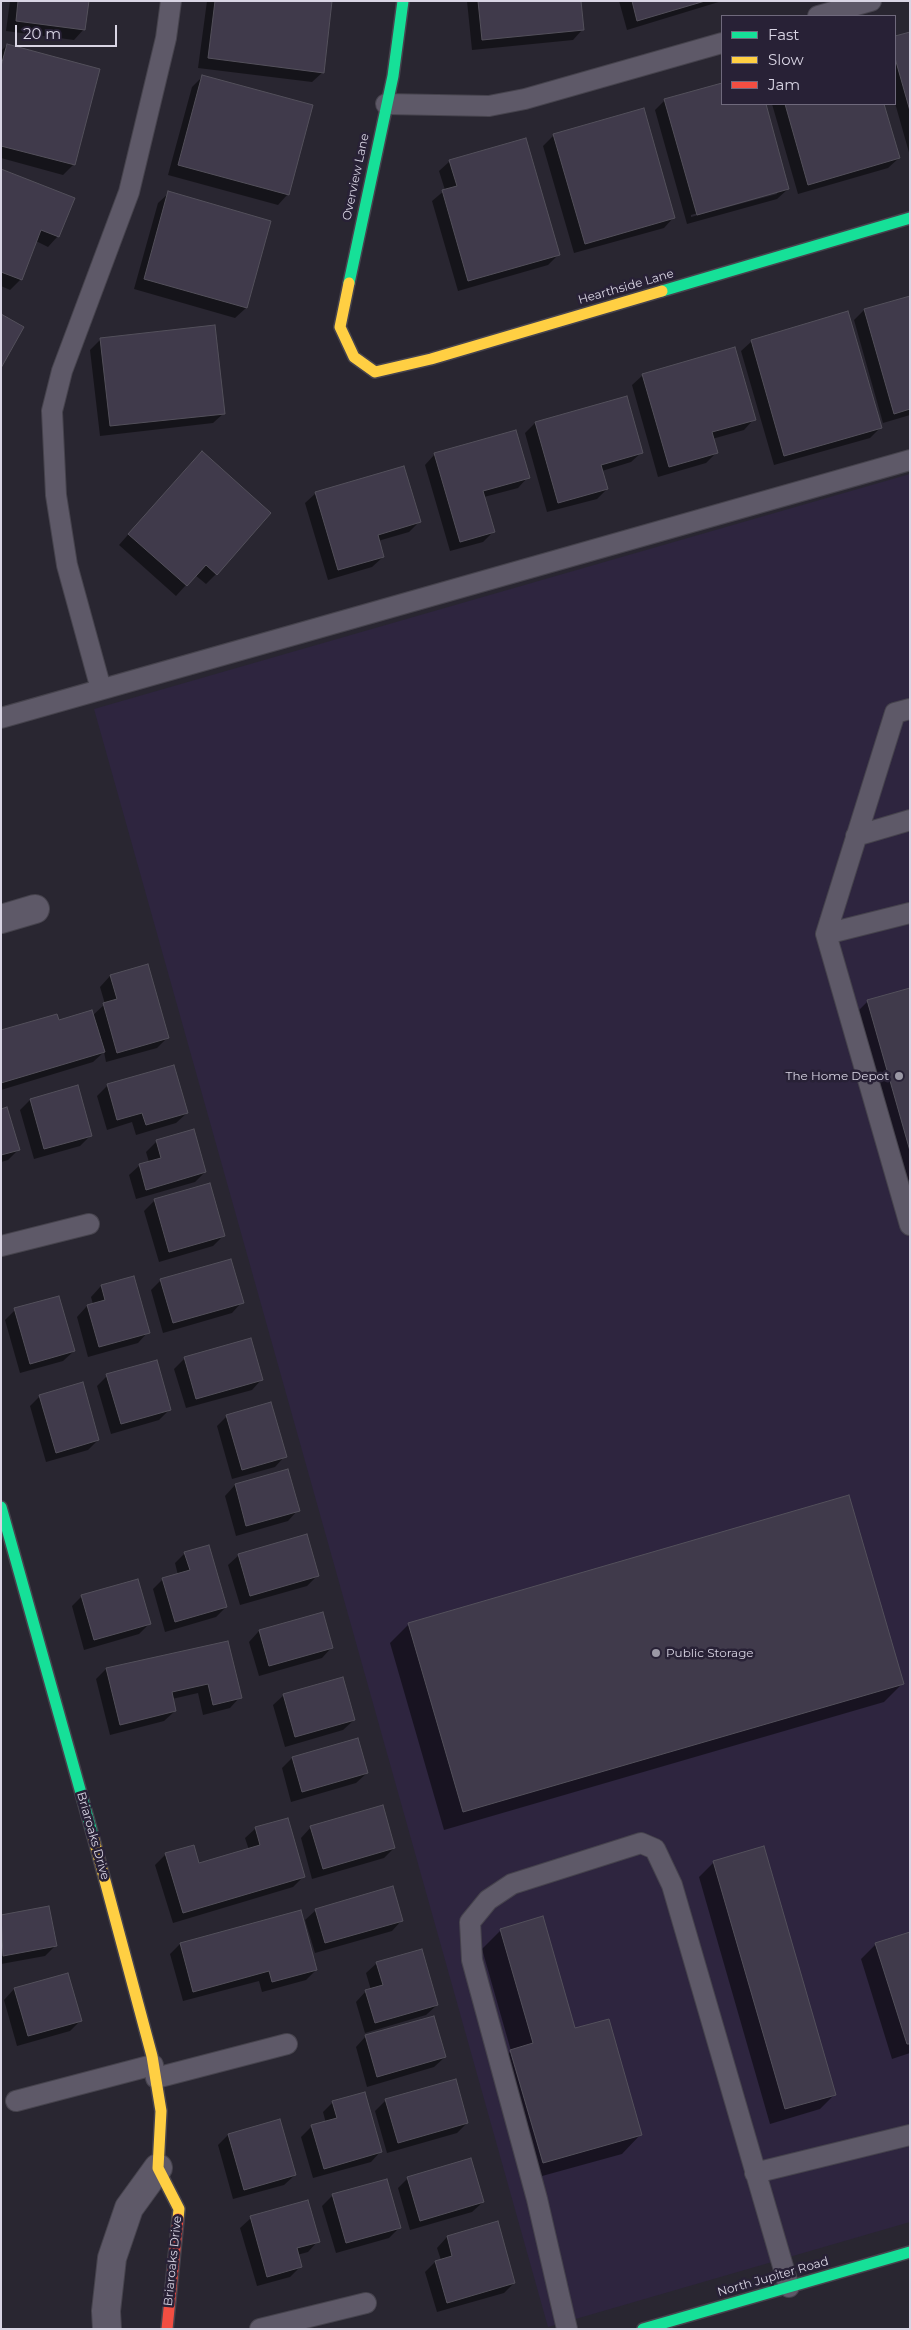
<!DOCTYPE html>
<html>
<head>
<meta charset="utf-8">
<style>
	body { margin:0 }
	#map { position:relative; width:911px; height:2330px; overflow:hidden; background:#292631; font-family:Montserrat,sans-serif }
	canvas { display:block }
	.frame { position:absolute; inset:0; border:2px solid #d9d5e4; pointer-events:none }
	.legend { position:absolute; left:721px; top:15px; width:175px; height:90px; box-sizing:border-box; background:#282136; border:1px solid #6f697c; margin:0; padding:6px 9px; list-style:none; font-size:15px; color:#d9d5e4 }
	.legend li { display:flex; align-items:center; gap:10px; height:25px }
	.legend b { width:25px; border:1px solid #6f697c }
	.scale { position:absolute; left:15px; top:25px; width:102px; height:22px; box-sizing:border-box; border:2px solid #d9d5e4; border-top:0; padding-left:6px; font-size:15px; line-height:18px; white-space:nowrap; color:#d9d5e4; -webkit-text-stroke:4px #282136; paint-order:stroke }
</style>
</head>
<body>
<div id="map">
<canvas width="911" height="2330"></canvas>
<div class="frame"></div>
<ul class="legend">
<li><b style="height:6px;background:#16e098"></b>Fast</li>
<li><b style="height:6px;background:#ffcf43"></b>Slow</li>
<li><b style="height:6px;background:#f24e42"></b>Jam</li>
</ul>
<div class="scale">20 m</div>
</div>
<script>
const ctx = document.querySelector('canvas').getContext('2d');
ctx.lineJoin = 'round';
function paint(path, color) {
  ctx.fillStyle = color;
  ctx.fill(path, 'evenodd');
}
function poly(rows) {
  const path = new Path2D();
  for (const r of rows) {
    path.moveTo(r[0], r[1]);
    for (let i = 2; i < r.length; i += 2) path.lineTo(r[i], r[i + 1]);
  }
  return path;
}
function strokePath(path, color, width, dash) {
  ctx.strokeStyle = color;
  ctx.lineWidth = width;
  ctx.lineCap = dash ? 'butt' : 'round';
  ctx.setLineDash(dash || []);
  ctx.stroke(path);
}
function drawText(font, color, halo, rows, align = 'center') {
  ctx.font = font + ' Montserrat,sans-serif';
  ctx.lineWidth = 5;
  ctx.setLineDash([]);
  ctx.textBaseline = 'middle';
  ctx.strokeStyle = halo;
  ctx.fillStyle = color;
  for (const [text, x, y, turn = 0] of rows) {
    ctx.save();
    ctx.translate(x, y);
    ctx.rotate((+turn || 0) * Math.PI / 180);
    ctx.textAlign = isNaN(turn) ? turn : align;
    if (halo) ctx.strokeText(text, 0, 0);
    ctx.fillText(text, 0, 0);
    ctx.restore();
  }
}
paint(poly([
	[910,474,910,2222,548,2327,94,709]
]), '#2e253f');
paint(poly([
	[10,1,88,1,84,29,74,40,6,31],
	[207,1,331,1,323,72,312,82,198,68],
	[467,1,580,1,583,29,573,40,472,50],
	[619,1,722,1,627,30],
	[910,33,910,156,895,103,895,37],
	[7,45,74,164,63,175,1,158,1,51],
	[202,77,288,194,278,205,168,175,192,87],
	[722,84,722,104,764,104,788,189,777,199,687,224,655,110,665,100],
	[777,191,777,194,691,217,691,215],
	[772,104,883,104,899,158,888,168,798,194],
	[554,135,674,217,664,228,574,253,543,146],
	[450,161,559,254,548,265,458,291,432,201,445,190,439,171],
	[1,170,58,236,48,247,36,241,21,279,10,290,1,286],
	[169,193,270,222,246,308,235,318,134,289,158,203],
	[910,297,910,415,883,423,854,320,864,310],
	[101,339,224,413,213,423,100,436,90,350],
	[752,341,880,428,870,438,774,465,741,351],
	[643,375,754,419,744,430,712,439,716,453,706,463,658,477,632,385],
	[535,423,642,452,631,462,602,471,607,489,597,499,547,512,525,433],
	[435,454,528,477,518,488,484,497,494,531,483,542,450,551,425,465],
	[191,463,216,574,206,584,195,575,176,596,119,545],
	[316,493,419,522,409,532,378,541,383,557,372,567,328,580,305,503],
	[110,976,168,1037,157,1048,106,1062,104,1052,93,1062,1,1090,1,1032,92,1016,105,1004,100,987],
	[910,990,910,1218,853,1016,868,1001],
	[108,1085,187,1113,176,1123,136,1135,132,1122,107,1130,97,1096],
	[30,1100,91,1135,80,1146,34,1159,20,1110],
	[1,1110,18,1150,8,1160,1,1162],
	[157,1141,205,1172,195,1182,136,1199,129,1175,140,1165,149,1162,146,1152],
	[155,1200,223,1236,213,1246,159,1262,144,1211],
	[161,1280,242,1302,232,1313,163,1333,151,1290],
	[101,1286,148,1332,138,1343,88,1357,77,1317,87,1306,93,1304,91,1297],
	[15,1310,74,1351,63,1361,20,1373,5,1320],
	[185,1358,262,1379,252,1390,186,1408,174,1369],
	[107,1376,169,1410,159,1420,111,1434,97,1386],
	[40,1396,98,1440,88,1450,46,1462,30,1406],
	[227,1416,285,1456,275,1467,232,1479,217,1426],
	[287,1470,298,1510,288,1521,236,1536,225,1496,235,1485],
	[185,1553,226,1607,216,1617,165,1632,153,1589,163,1579,178,1575,175,1563],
	[239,1555,317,1576,307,1586,240,1605,228,1565],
	[82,1596,149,1624,139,1634,84,1650,72,1606],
	[322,1613,332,1647,322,1658,259,1676,249,1642,259,1631],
	[409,1624,903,1683,884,1702,444,1830,390,1643],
	[227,1642,240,1697,230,1708,203,1715,198,1693,172,1699,175,1711,164,1721,110,1735,96,1679,106,1669],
	[284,1695,354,1720,343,1730,285,1747,273,1705],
	[357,1739,367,1773,356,1783,291,1802,282,1768,292,1758],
	[311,1827,394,1848,384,1858,312,1879,301,1838],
	[256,1828,303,1877,293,1887,173,1923,155,1865,165,1855,199,1865,249,1850,245,1838],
	[714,1862,835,2094,820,2109,770,2124,699,1877],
	[316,1910,402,1920,392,1931,315,1953,305,1920],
	[1,1917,56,1945,45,1956,1,1964],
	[501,1930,575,2030,641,2134,622,2154,524,2181,492,2070,511,2051,482,1949],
	[910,1933,910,2053,892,2059,861,1959,876,1944],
	[180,1944,316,1970,306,1980,262,1992,259,1981,183,2001,170,1954],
	[377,1963,437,2005,426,2015,365,2033,356,2002,366,1991,371,1990,366,1973],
	[14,1989,81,2020,70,2031,17,2046,4,2000],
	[366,2036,445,2057,434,2067,367,2087,356,2047],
	[386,2100,467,2123,457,2133,387,2153,375,2111],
	[333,2102,381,2151,371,2162,313,2178,301,2137,312,2126,326,2123,323,2112],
	[279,2121,295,2175,284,2185,233,2199,218,2145,228,2135],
	[408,2178,483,2202,472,2212,410,2230,398,2188],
	[333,2195,399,2228,389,2238,336,2253,322,2206],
	[251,2218,318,2241,308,2252,297,2255,301,2266,290,2277,257,2286,240,2228],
	[497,2223,514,2283,504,2293,437,2312,425,2272,435,2262,441,2260,437,2248,447,2237]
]), '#0007');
const building = poly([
	[18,1,89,1,85,30,16,21,18,1],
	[215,1,332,1,324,73,208,58,215,1],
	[478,1,581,1,584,30,482,40,478,1],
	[632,1,705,1,637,21,632,1],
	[910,32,910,111,895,58,895,36,910,32],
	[7,44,100,69,75,165,1,146,1,66,7,44],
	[202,75,313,105,289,195,178,165,202,75],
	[722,83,722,104,766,104,789,189,697,215,664,99,722,83],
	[785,104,884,104,900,158,808,185,785,104],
	[644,108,675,218,585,244,553,134,644,108],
	[526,138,560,255,468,281,442,190,457,186,449,160,526,138],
	[1,169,75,198,59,237,41,230,22,280,1,272,1,169],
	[168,191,271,221,247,308,144,279,168,191],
	[910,296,910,409,894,414,864,309,910,296],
	[848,311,882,428,784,456,751,340,848,311],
	[1,314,24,327,1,368,1,314],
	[215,325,225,414,110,426,100,338,215,325],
	[735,347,756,420,712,432,718,453,669,467,642,374,735,347],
	[627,396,643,453,601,465,608,489,558,503,535,422,627,396],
	[516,430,530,478,483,491,495,532,460,542,434,453,516,430],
	[202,451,271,513,217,575,206,565,187,586,128,534,202,451],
	[404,466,421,522,378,535,384,557,338,570,315,492,404,466],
	[148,964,169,1038,117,1053,103,1003,117,999,110,975,148,964],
	[910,988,910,1151,867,1000,910,988],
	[92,1010,105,1052,1,1083,1,1030,57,1014,59,1020,92,1010],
	[174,1065,188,1113,146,1125,142,1113,117,1120,107,1084,174,1065],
	[78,1085,92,1136,44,1149,30,1099,78,1085],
	[7,1107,20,1150,1,1155,1,1109,7,1107],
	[194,1129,206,1172,146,1190,139,1164,161,1158,156,1140,194,1129],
	[210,1183,225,1236,169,1252,154,1199,210,1183],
	[231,1259,244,1303,173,1323,160,1279,231,1259],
	[134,1276,150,1333,99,1347,87,1305,105,1300,101,1285,134,1276],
	[59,1296,75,1351,30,1364,14,1308,59,1296],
	[251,1338,263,1380,196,1399,184,1357,251,1338],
	[157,1360,171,1410,121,1424,106,1374,157,1360],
	[83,1382,99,1440,56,1453,39,1395,83,1382],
	[271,1402,287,1457,242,1470,226,1415,271,1402],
	[288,1469,300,1511,246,1526,235,1484,288,1469],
	[849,1495,904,1684,463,1812,408,1623,849,1495],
	[307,1534,319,1576,250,1596,238,1554,307,1534],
	[209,1545,227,1607,175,1622,162,1578,190,1570,184,1552,209,1545],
	[138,1579,151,1624,94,1640,81,1595,138,1579],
	[323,1612,333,1648,269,1666,259,1630,323,1612],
	[228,1641,242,1698,213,1705,208,1684,172,1692,176,1711,120,1725,106,1668,228,1641],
	[343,1677,355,1720,295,1737,283,1694,343,1677],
	[358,1738,368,1773,302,1792,292,1757,358,1738],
	[383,1805,395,1848,323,1869,310,1826,383,1805],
	[288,1818,305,1877,183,1913,165,1853,194,1845,199,1863,260,1845,255,1827,288,1818],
	[764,1846,836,2095,785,2109,713,1861,764,1846],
	[393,1886,403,1921,325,1943,315,1909,393,1886],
	[49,1906,57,1946,3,1956,1,1915,49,1906],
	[301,1910,317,1970,272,1982,269,1971,193,1992,180,1943,301,1910],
	[543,1916,575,2028,609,2019,642,2135,543,2163,510,2050,533,2043,500,1929,543,1916],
	[910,1932,910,2044,907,2044,875,1943,910,1932],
	[422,1949,438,2005,375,2023,365,1990,383,1985,376,1962,422,1949],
	[68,1973,82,2021,28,2036,14,1988,68,1973],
	[434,2016,446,2057,377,2077,365,2035,434,2016],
	[456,2079,468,2123,398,2143,385,2099,456,2079],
	[365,2092,382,2152,324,2169,311,2125,337,2118,332,2101,365,2092],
	[280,2119,296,2175,244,2190,228,2134,280,2119],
	[471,2158,484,2202,420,2221,407,2177,471,2158],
	[387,2179,401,2228,346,2243,332,2194,387,2179],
	[308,2200,320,2242,297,2248,302,2267,267,2277,250,2216,308,2200],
	[498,2221,515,2283,447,2303,435,2261,452,2256,447,2236,498,2221]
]);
paint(building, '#403a4b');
strokePath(building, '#53505b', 1);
const lane = poly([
	[818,16,871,1],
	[386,104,489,106,525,99,722,43],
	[101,689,67,565,56,495,52,411,62,371,129,192,166,38,171,1],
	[910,709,895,713,826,934,910,1225],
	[1,718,910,460],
	[856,836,910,820],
	[826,934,910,913],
	[1,1246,89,1224],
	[156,2078,287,2044],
	[16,2101,153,2065],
	[755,2173,910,2135],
	[260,2329,366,2303],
	[567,2329,537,2199,472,1960,470,1922,488,1900,512,1884,641,1843,655,1849,672,1885,789,2287]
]);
const street = poly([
	[1,919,35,909],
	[107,2329,106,2311,112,2258,129,2208,158,2168]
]);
const fast = poly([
	[349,283,393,76,403,1],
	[662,291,910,218],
	[1,1507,93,1836],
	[643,2329,910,2252]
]);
const slow = poly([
	[349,283,340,327,354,357,375,372,431,359,662,291],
	[93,1836,152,2056,161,2111,158,2168,179,2209,178,2219]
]);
const jam = poly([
	[167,2329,178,2219]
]);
strokePath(lane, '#46434d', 22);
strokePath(street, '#46434d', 30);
strokePath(fast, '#46434d', 14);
strokePath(slow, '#46434d', 14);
strokePath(jam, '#46434d', 14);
strokePath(lane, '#5e5968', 20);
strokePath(street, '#5e5968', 28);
strokePath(fast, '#16e098', 11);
strokePath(slow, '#ffcf43', 11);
strokePath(jam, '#f24e42', 11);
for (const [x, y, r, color] of [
	[899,1076,5,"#9b98a5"],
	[656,1653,5,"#9b98a5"]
]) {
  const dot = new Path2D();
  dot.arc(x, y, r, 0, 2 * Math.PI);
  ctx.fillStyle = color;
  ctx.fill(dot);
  strokePath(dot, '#282136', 2);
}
drawText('12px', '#d9d5e4', '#282136', [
	["Overview Lane",356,177,-78],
	["Hearthside Lane",626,287,-16],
	["Briaroaks Drive",93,1836,74],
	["Briaroaks Drive",173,2261,-84],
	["North Jupiter Road",773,2277,-16]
]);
drawText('12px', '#d9d5e4', '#282136', [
	["The Home Depot",889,1076],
	["Public Storage",666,1653,"left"]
], 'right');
</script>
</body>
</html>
